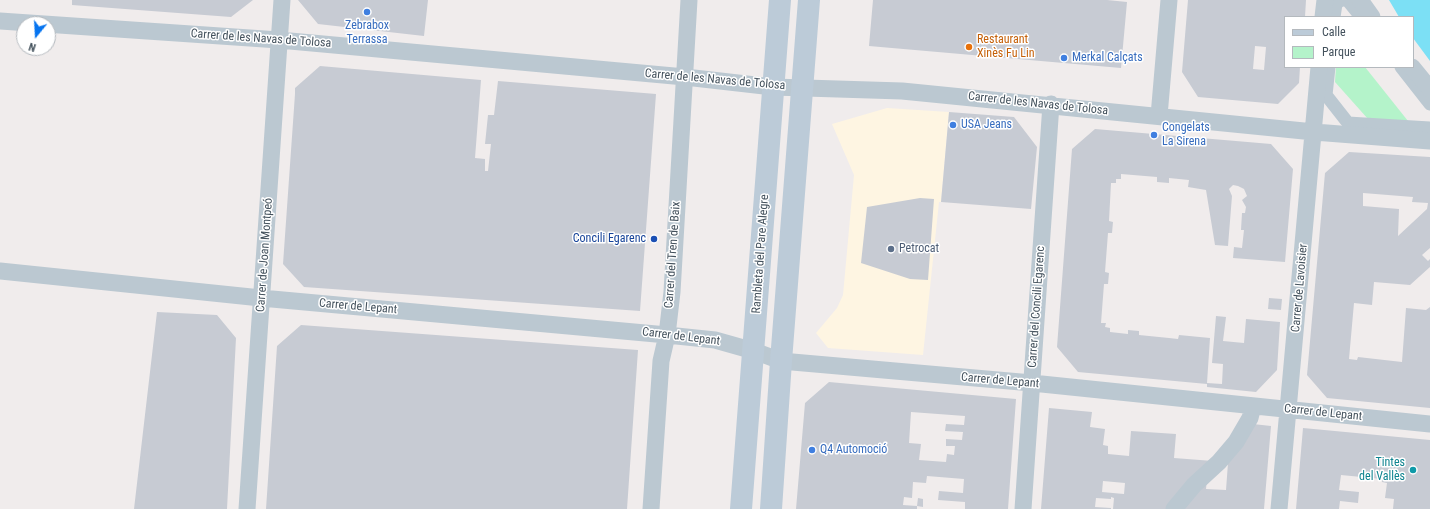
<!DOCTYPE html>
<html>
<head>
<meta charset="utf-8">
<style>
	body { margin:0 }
	#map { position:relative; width:1430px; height:509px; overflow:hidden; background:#f0ecec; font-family:"Roboto Condensed",sans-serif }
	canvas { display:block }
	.legend { position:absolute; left:1284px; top:16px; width:130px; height:52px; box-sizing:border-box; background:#fff; border:1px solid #b4b9be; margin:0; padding:5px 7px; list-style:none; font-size:12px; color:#43515c }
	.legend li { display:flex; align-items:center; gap:8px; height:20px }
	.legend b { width:20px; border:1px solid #b4b9be }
	.north { position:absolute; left:16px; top:16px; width:40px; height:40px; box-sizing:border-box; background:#fff; border:1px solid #b4b9be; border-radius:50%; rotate:198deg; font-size:11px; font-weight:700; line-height:16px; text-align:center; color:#43515c }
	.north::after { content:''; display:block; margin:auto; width:14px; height:18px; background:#0574f0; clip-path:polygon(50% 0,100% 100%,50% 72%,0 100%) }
</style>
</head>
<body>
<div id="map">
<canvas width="1430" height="509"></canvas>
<ul class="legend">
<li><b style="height:5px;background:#bccbd8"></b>Calle</li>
<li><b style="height:11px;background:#b4f3ca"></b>Parque</li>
</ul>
<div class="north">N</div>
</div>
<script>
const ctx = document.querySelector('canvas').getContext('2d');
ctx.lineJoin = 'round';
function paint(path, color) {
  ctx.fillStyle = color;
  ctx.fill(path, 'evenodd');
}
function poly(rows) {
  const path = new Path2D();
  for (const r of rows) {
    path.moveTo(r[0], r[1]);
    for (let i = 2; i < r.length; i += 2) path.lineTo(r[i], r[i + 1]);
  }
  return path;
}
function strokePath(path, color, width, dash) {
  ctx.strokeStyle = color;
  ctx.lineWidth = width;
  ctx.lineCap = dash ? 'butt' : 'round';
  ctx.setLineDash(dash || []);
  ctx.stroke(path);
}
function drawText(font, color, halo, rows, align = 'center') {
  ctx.font = font + ' "Roboto Condensed",sans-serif';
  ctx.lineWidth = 3;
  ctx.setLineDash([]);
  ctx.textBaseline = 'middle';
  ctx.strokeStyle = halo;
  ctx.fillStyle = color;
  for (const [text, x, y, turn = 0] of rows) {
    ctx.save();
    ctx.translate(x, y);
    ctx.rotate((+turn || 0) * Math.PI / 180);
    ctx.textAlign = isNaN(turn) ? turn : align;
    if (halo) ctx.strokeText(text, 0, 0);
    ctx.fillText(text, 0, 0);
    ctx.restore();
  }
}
paint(poly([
	[887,108,949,112,941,202,939,202,923,355,828,348,816,333,837,308,843,295,854,175,832,124]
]), '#fef5e2');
paint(poly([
	[1336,67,1365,67,1408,121,1368,119,1335,82]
]), '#b4f3ca');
paint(poly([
	[1389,0,1430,0,1430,61,1413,38,1413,17,1399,17]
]), '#7ce0f5');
paint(poly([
	[72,0,253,0,231,17,72,5],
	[298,0,428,0,424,36,318,24],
	[873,0,1107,0,1127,2,1121,68,869,46],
	[1188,0,1306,0,1305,17,1285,17,1285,67,1300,67,1299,83,1278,104,1198,97,1182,72],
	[1255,46,1266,47,1264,70,1253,69],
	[320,66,481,80,475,158,485,159,485,171,488,171,491,144,485,144,488,115,494,115,498,81,656,94,640,311,304,287,283,264,295,94,295,88],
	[949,112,1014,117,1037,147,1031,209,941,202],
	[1095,129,1271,144,1293,169,1285,262,1233,258,1234,247,1242,248,1244,230,1241,230,1242,213,1245,213,1246,207,1242,200,1247,196,1244,189,1238,186,1233,185,1229,189,1232,196,1228,246,1215,245,1206,190,1188,187,1189,180,1169,178,1169,183,1157,182,1157,177,1121,174,1121,179,1116,179,1116,183,1111,183,1109,221,1113,222,1112,233,1108,233,1105,272,1109,273,1108,284,1104,284,1101,323,1106,323,1105,327,1110,328,1110,332,1128,334,1128,330,1139,331,1139,335,1169,338,1178,339,1179,335,1210,338,1207,383,1222,384,1223,364,1212,363,1216,316,1226,317,1223,341,1244,343,1246,319,1280,322,1277,370,1256,392,1207,387,1207,384,1078,372,1057,347,1072,149],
	[1349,152,1430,157,1430,248,1422,255,1428,261,1430,259,1430,267,1410,285,1374,282,1372,305,1354,303,1349,359,1357,360,1358,357,1402,362,1406,308,1426,310,1430,307,1430,408,1327,398,1307,375,1325,173],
	[1363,193,1413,197,1412,202,1428,203,1427,209,1398,236,1399,209,1363,206],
	[920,198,934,199,928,280,910,279,861,263,867,207],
	[1269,298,1282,299,1281,310,1268,309],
	[157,312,217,315,236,338,227,509,134,509],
	[301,325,638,350,627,509,266,509,277,346],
	[829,382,1016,399,1008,509,965,509,965,502,938,500,939,491,963,493,964,479,927,476,926,483,913,482,912,498,904,497,903,505,917,506,917,509,796,509,805,403],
	[911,412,965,416,964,425,946,424,945,431,963,432,962,440,946,439,946,446,955,446,954,455,947,454,946,462,919,460,921,444,909,443],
	[1049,408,1092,412,1090,427,1105,429,1103,445,1108,446,1108,454,1129,456,1131,431,1176,434,1174,458,1213,461,1168,509,1113,509,1114,498,1111,497,1111,499,1096,498,1095,507,1111,508,1111,509,1041,509],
	[1103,481,1125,483,1124,494,1102,492],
	[1253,424,1271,426,1264,509,1179,509,1207,479,1206,489,1226,490,1228,463],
	[1303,428,1430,440,1430,509,1393,509,1394,499,1385,498,1387,483,1382,482,1382,479,1341,475,1339,490,1359,492,1358,503,1340,501,1339,509,1296,509],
	[918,498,923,499,923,507,917,506]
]), '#c7cbd3');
strokePath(poly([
	[1344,0,1348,1,1361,17],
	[1334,17,1336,4,1341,0],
	[1329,67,1326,95,1348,123,1430,128],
	[1401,67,1430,104]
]), '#bbc8d1', 13);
strokePath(poly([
	[1360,0,1372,17],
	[1323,17,1325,0],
	[0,21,279,40,685,77,773,87,902,91,1314,132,1430,141],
	[1412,67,1430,89],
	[1159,116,1169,0],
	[0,271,261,298,667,335,715,340,754,351,781,361,1032,383,1430,424],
	[247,509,282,0],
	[651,509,661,361,667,335,672,292,689,0],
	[1023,509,1051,104],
	[1174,509,1194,485,1219,462,1236,442,1250,418,1253,406],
	[1279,509,1319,67]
]), '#bbc8d1', 17);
strokePath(poly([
	[741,509,780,0],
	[771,509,781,361,809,0]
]), '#bccbd8', 22);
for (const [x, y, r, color] of [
	[367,12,4,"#3f7fe0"],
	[969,47,4,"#e8710a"],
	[1064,58,4,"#3f7fe0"],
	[953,125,4,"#3f7fe0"],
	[1154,135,4,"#3f7fe0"],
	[654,239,4,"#1a4fb4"],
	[891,249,4,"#5c6f8a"],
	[812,450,4,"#3f7fe0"],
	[1413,470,4,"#0f9aa8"]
]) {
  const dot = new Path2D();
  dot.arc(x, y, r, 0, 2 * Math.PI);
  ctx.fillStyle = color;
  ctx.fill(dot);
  strokePath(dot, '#fff', 1.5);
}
drawText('12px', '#366cbe', '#fff', [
	["Zebrabox",367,26,"center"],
	["Terrassa",367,40,"center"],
	["Merkal Calçats",1072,58],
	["USA Jeans",961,125],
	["Congelats",1162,128],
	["La Sirena",1162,142],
	["Q4 Automoció",820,450]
], 'left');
drawText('12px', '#43515c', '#fff', [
	["Carrer de les Navas de Tolosa",261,39,4],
	["Carrer de les Navas de Tolosa",715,80,5],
	["Carrer de les Navas de Tolosa",1038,104,6],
	["Rambleta del Pare Alegre",761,254,-86],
	["Carrer de Joan Montpeó",265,255,-86],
	["Carrer del Tren de Baix",673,255,-86],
	["Carrer de Lavoisier",1300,288,-85],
	["Carrer de Lepant",358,307,5],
	["Carrer del Concili Egarenc",1037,307,-86],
	["Carrer de Lepant",681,337,7],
	["Carrer de Lepant",1000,381,5],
	["Carrer de Lepant",1323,413,6]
]);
drawText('12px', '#c56008', '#fff', [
	["Restaurant",977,40],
	["Xinès Fu Lin",977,54]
], 'left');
drawText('12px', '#164399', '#fff', [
	["Concili Egarenc",646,239]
], 'right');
drawText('12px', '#4e5e75', '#fff', [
	["Petrocat",899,249]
], 'left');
drawText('12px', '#0d838f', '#fff', [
	["Tintes",1405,463],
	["del Vallès",1405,477]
], 'right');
</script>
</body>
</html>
